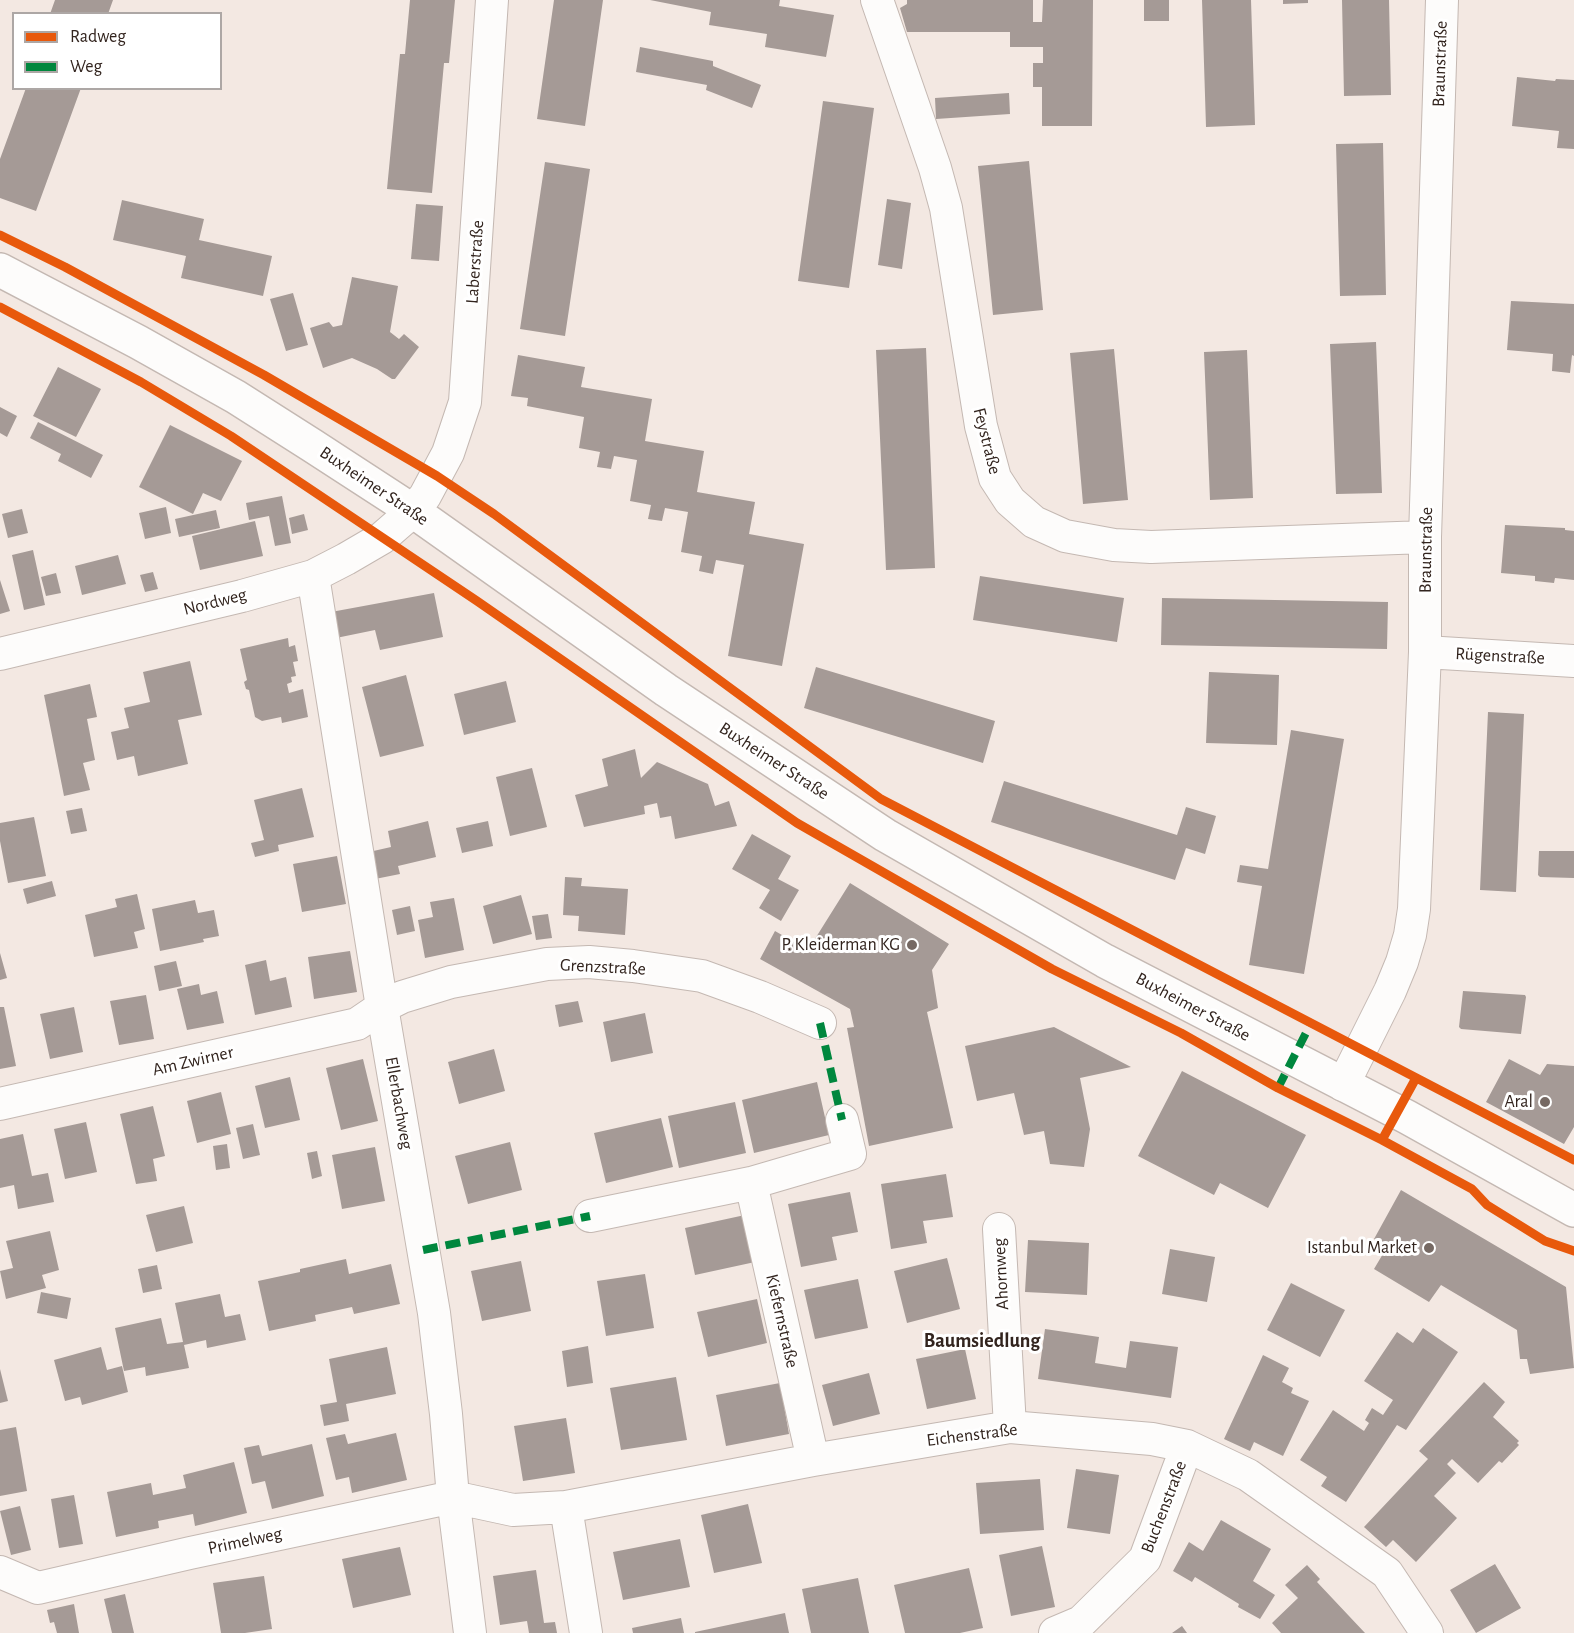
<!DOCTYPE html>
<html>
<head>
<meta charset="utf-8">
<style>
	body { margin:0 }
	#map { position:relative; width:1574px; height:1633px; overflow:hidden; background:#f3e8e2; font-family:"Alegreya Sans",sans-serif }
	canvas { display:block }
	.legend { position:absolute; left:12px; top:12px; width:210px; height:78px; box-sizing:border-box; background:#fff; border:2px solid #ada7a5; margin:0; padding:8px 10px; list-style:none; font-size:18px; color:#32241e }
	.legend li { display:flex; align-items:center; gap:12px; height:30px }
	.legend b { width:30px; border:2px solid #ada7a5 }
</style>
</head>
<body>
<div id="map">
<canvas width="1574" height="1633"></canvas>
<ul class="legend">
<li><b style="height:8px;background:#e8590c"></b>Radweg</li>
<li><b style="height:8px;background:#00873e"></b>Weg</li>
</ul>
</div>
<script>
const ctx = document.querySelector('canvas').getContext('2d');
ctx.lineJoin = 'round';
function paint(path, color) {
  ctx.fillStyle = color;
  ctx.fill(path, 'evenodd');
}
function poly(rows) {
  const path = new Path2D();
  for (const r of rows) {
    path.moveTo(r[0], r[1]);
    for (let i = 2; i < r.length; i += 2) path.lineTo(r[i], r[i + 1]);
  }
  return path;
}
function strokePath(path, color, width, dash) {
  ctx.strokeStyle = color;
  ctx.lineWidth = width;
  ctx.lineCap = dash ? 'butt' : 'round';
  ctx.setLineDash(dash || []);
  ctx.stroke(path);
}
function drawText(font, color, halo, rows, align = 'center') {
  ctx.font = font + ' "Alegreya Sans",sans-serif';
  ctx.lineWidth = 6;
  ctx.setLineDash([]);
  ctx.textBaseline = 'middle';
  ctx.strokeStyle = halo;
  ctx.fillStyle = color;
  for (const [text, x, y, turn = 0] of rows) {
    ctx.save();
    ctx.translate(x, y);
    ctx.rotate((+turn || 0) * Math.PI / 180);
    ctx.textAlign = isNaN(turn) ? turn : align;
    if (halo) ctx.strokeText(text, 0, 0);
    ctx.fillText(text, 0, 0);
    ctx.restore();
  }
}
paint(poly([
	[55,0,113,0,108,14,50,14],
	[410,0,455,0,449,63,444,63,432,193,387,189,400,54,405,54],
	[554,0,603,0,585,126,537,119],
	[650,0,780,0,779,6,834,15,826,57,765,47,767,34,709,25,711,12],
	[907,0,1033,0,1033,22,1042,22,1043,0,1093,0,1092,126,1042,126,1042,87,1033,87,1033,63,1043,63,1043,47,1010,47,1010,32,907,32,900,8,907,4],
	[1144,0,1169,0,1169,21,1144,21],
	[1202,0,1251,0,1255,125,1206,127],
	[1283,0,1308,0,1308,3,1283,4],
	[1342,0,1389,0,1391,95,1344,96],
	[640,47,713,61,713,66,761,85,752,108,706,90,707,85,636,72],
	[1517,77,1555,81,1556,79,1574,80,1574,149,1557,148,1559,131,1512,126],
	[26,88,81,88,36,211,0,198,0,159],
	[1009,93,1010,114,936,119,935,98],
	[823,101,874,108,849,288,798,281],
	[1383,143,1386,295,1340,296,1336,144],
	[1029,161,1043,310,993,315,978,166],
	[545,162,590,169,565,336,520,329],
	[887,199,911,203,902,269,878,265],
	[122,200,204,219,199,240,272,256,263,296,181,278,186,256,113,240],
	[416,204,443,206,439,261,411,259],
	[352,277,398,286,390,332,399,339,404,334,419,347,395,379,392,379,377,369,352,358,323,368,310,328,329,322,333,327,342,325],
	[293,293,308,345,286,351,270,299],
	[1511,301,1574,304,1574,356,1572,355,1570,373,1552,371,1553,354,1507,350],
	[1376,342,1382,493,1336,494,1330,344],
	[926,348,935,568,886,570,876,350],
	[1114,349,1128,500,1083,504,1070,353],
	[1247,350,1253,498,1210,500,1204,352],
	[518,355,585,367,581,387,652,399,645,441,704,451,697,492,755,502,749,534,804,544,782,666,728,656,744,565,716,560,713,574,699,571,702,556,681,552,688,512,665,508,662,521,648,519,651,505,630,501,637,460,614,456,611,469,597,467,600,452,579,448,584,417,527,406,528,398,511,396],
	[58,367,101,389,76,437,33,416],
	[0,407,17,416,7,437,0,433],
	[38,422,103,455,91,478,58,461,61,454,30,438],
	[170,425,242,461,221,501,203,493,193,514,139,487],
	[282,496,291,543,275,546,269,516,249,520,246,503],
	[166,507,171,533,145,539,139,513],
	[22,509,28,533,8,538,2,514],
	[216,510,220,528,179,537,175,519],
	[304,514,308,530,292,534,289,518],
	[255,521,263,556,200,570,192,536],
	[1505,525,1565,528,1565,530,1574,531,1574,580,1555,578,1554,583,1535,581,1535,576,1501,573],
	[33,550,45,605,24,610,12,555],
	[118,555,126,584,82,595,75,566],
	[153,572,158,589,145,592,140,575],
	[56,573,61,593,46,596,41,577],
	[980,576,1124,598,1117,642,973,620],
	[0,580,10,611,0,614],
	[434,593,443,637,380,650,375,630,336,638,331,612],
	[1162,598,1388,602,1387,649,1161,645],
	[288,638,289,647,295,645,298,661,293,662,296,676,291,677,292,682,287,684,289,693,303,689,308,717,282,723,281,717,262,721,255,717,249,690,246,689,244,682,247,680,240,649],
	[190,661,202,715,178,720,188,764,138,776,134,756,117,760,111,732,129,728,124,708,150,702,143,672],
	[816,667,995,721,983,763,804,708],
	[1209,672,1279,675,1277,745,1206,743],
	[406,675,424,746,380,757,362,687],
	[506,681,516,722,464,735,454,694],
	[90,684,97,717,87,719,95,760,83,763,90,790,64,796,44,695],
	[1488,712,1524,714,1516,892,1480,890],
	[1291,730,1344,739,1304,974,1249,965,1262,886,1237,882,1240,865,1268,869],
	[635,749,641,778,657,762,708,784,715,806,729,801,737,826,675,839,671,816,660,818,657,803,644,806,645,814,584,827,575,795,608,786,602,759],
	[532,768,547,827,510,836,496,777],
	[1004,781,1177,835,1186,807,1216,816,1205,854,1186,848,1175,880,991,822],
	[302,788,314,837,278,845,279,851,255,857,251,843,264,840,254,800],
	[82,808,87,831,71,834,66,811],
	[34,817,46,876,8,883,0,841,0,823],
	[428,821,436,857,398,866,400,874,375,879,369,852,391,847,388,831],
	[488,821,493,846,462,853,456,828],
	[752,834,791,856,778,879,799,890,781,921,759,908,770,890,732,869],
	[1539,851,1574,851,1574,878,1540,877,1538,875],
	[337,856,346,904,302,912,293,864],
	[565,877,582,878,581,886,628,889,625,935,578,931,579,916,563,915],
	[52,881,56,896,27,904,23,889],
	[850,883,949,944,932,970,938,1008,927,1012,953,1128,869,1146,847,1028,854,1027,850,1009,760,959,775,931,808,950],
	[137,894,145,929,134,932,138,948,94,957,85,915,117,907,115,899],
	[521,895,532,934,493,944,483,906],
	[454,898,464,950,425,958,418,920,433,917,430,902],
	[195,900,198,913,214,910,219,936,203,939,204,942,160,951,152,909],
	[410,906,415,931,397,935,392,910],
	[548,914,552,938,536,940,532,916],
	[350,951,357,992,314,999,308,957],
	[0,953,7,978,0,980],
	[266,960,270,981,286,977,292,1007,255,1015,245,965],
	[176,961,182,986,159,991,154,966],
	[199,984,201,995,217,991,224,1023,187,1030,177,989],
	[1463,991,1525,995,1526,997,1521,1034,1461,1029,1459,1027],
	[146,995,154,1039,119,1045,110,1001],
	[578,1001,583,1022,559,1027,555,1005],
	[0,1007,4,1007,16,1066,0,1069],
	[74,1007,83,1052,50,1059,40,1014],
	[645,1013,653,1053,611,1062,603,1022],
	[1054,1027,1131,1067,1080,1078,1090,1129,1084,1167,1050,1164,1044,1131,1024,1135,1014,1093,977,1101,965,1046],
	[494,1049,505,1091,459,1104,448,1062],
	[363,1059,378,1121,341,1130,326,1068],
	[1509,1059,1540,1075,1547,1064,1574,1066,1574,1127,1564,1144,1486,1102],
	[1182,1071,1306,1135,1268,1208,1220,1183,1214,1195,1138,1156],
	[290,1077,300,1120,265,1128,255,1086],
	[817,1082,829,1135,754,1153,742,1100],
	[221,1092,231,1134,197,1143,187,1101],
	[735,1102,746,1153,679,1168,668,1116],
	[153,1106,165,1156,153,1159,157,1181,136,1184,120,1114],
	[661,1118,673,1167,606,1183,594,1133],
	[86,1122,97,1172,65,1179,54,1129],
	[253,1124,260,1155,243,1159,236,1128],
	[23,1134,32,1176,48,1173,54,1202,18,1209,14,1185,0,1188,0,1139],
	[510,1142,522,1190,468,1204,455,1156],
	[227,1144,230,1168,216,1170,213,1146],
	[375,1147,385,1201,342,1209,332,1155],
	[317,1151,322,1176,312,1179,307,1153],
	[946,1174,953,1217,923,1221,927,1243,891,1249,881,1184],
	[1401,1190,1566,1287,1574,1368,1530,1374,1527,1359,1520,1359,1517,1330,1441,1285,1429,1302,1374,1269,1387,1247,1374,1239],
	[850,1192,858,1232,832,1237,837,1260,801,1267,788,1204],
	[184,1206,193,1243,156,1252,146,1215],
	[745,1215,755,1262,695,1275,685,1228],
	[50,1231,59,1270,42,1275,46,1288,6,1299,0,1271,13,1268,6,1241],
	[1028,1240,1089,1243,1087,1295,1025,1292],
	[1170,1249,1215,1257,1207,1302,1162,1294],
	[947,1258,960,1309,907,1323,894,1271],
	[346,1259,349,1274,391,1264,400,1304,354,1314,352,1307,315,1315,316,1321,269,1331,258,1281,300,1272,300,1269],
	[521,1261,531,1311,482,1321,471,1271],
	[157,1265,162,1289,143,1293,138,1269],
	[645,1274,654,1328,606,1336,597,1281],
	[858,1279,868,1328,815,1339,804,1290],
	[1291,1283,1345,1310,1320,1357,1267,1330],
	[41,1292,71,1298,67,1319,37,1313],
	[220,1294,225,1317,240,1314,246,1340,207,1348,206,1340,184,1345,189,1368,146,1376,145,1367,124,1371,115,1328,161,1318,167,1344,183,1342,175,1303],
	[757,1299,767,1343,708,1357,697,1312],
	[1423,1328,1458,1352,1406,1430,1397,1425,1346,1502,1321,1486,1327,1477,1300,1460,1333,1410,1364,1431,1369,1423,1365,1420,1372,1408,1383,1415,1393,1400,1364,1381,1397,1332,1413,1343],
	[1045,1329,1099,1337,1095,1363,1126,1368,1130,1341,1178,1347,1171,1398,1038,1379],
	[588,1346,593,1383,567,1387,562,1351],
	[101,1347,107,1370,122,1366,128,1392,82,1405,80,1397,65,1401,54,1360],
	[387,1347,396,1394,346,1404,349,1421,324,1426,320,1405,337,1402,329,1359],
	[965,1349,976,1399,927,1409,916,1359],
	[1263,1355,1289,1368,1282,1382,1293,1388,1291,1393,1309,1401,1283,1456,1254,1442,1250,1451,1224,1439],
	[0,1369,8,1401,0,1403],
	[869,1373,880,1414,833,1426,822,1385],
	[676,1377,687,1440,621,1450,610,1388],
	[1484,1382,1505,1402,1493,1417,1519,1441,1517,1443,1519,1445,1502,1463,1499,1461,1478,1483,1452,1459,1447,1464,1456,1473,1434,1496,1457,1518,1416,1562,1393,1540,1386,1547,1364,1527,1428,1459,1419,1451],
	[780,1383,789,1434,726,1446,716,1395],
	[566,1418,575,1473,523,1481,514,1426],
	[16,1427,27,1491,0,1496,0,1430],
	[396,1433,407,1480,352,1493,349,1477,336,1480,326,1438,345,1434,348,1444],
	[312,1444,324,1496,272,1509,265,1481,252,1484,244,1448,259,1445,262,1456],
	[234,1462,247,1513,195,1526,193,1514,158,1521,159,1528,116,1537,107,1492,151,1483,153,1495,186,1488,183,1475],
	[1076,1469,1119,1475,1110,1534,1067,1528],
	[1040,1479,1044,1530,980,1534,976,1483],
	[74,1495,83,1544,59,1548,51,1499],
	[748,1504,762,1563,714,1573,701,1515],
	[20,1506,31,1550,11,1555,0,1511],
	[1221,1520,1271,1549,1253,1581,1275,1595,1260,1619,1238,1607,1239,1604,1195,1577,1192,1582,1173,1571,1189,1542,1203,1551],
	[680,1539,690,1587,623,1600,613,1552],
	[1042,1546,1055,1607,1011,1616,999,1555],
	[400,1547,411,1595,353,1608,342,1559],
	[1495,1564,1521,1608,1476,1633,1450,1590],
	[1307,1565,1320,1579,1317,1582,1365,1633,1281,1633,1272,1623,1298,1598,1285,1585],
	[969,1568,983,1628,960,1633,905,1633,894,1585],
	[536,1570,544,1623,555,1622,557,1633,529,1633,527,1621,500,1625,493,1576],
	[264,1576,272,1629,245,1633,221,1633,213,1583],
	[858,1578,869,1633,811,1633,802,1589],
	[125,1594,134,1633,112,1633,104,1599],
	[74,1604,79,1633,57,1633,54,1622,50,1623,47,1610],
	[785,1613,789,1633,695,1633,695,1632],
	[681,1618,684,1633,633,1633,632,1628],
	[1182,1626,1187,1633,1172,1633]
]), '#a59a96');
const minor = poly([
	[877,0,935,168,946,208,981,426,995,478,1010,501,1034,522,1065,536,1114,545,1151,547,1425,537],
	[313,576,382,1007,434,1313,446,1414,453,1497,470,1633],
	[1425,652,1574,661],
	[0,654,242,596,313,576,346,559,382,538,413,511,425,496,448,453,465,402,492,0],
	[1343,1085,1390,991,1402,962,1410,935,1414,909,1425,652,1425,537,1442,0],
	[0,1104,357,1024,382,1007,402,997,451,982,547,964,589,962,633,966,702,976,760,997,820,1023],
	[751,1183,813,1460],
	[590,1216,751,1183,850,1154,842,1120],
	[999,1229,1010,1427],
	[566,1507,586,1633],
	[0,1572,38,1588,190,1553,453,1497,513,1510,566,1507,813,1460,1010,1427,1152,1439,1187,1446,1248,1475,1387,1573,1427,1633],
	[1055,1633,1081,1622,1145,1559,1187,1446]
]);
const secondary = poly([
	[0,270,138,342,236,397,313,446,413,511,666,690,885,835,1105,961,1407,1117,1574,1210]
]);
strokePath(minor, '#c4b8b2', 34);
strokePath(secondary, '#c4b8b2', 36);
strokePath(minor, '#fdfcfb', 32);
strokePath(secondary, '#fdfcfb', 33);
strokePath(poly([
	[820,1023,842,1120],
	[1278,1088,1311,1023],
	[423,1250,590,1216]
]), '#00873e', 8, [15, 8]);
strokePath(poly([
	[0,235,65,267,264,375,437,476,494,514,881,799,1574,1160],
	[0,307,141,382,231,436,477,601,797,823,1052,969,1181,1033,1278,1088,1382,1140],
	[1416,1078,1382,1140,1472,1189,1487,1205,1545,1241,1574,1251]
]), '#e8590c', 9);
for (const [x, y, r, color] of [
	[912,945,6,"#766963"],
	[1545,1102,6,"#766963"],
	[1429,1248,6,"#766963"]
]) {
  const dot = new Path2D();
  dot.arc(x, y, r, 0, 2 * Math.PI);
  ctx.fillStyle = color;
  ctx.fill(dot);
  strokePath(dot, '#fff', 2);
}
drawText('18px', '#32241e', '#fff', [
	["Braunstraße",1440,64,-88],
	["Laberstraße",475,262,-86],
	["Feystraße",987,441,76],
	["Buxheimer Straße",374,486,34],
	["Braunstraße",1426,550,-89],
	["Nordweg",215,602,-14],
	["Rügenstraße",1500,656,3],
	["Buxheimer Straße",774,761,33],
	["Grenzstraße",603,967,3],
	["Buxheimer Straße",1193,1007,28],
	["Am Zwirner",193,1061,-13],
	["Ellerbachweg",399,1103,80],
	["Ahornweg",1001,1274,-93],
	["Kiefernstraße",782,1321,77],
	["Eichenstraße",972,1435,-7],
	["Buchenstraße",1164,1507,-69],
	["Primelweg",245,1541,-12]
]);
drawText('18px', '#32241e', '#fff', [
	["P. Kleiderman KG",900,945],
	["Aral",1533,1102],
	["Istanbul Market",1417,1248]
], 'right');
drawText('bold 20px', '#32241e', '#fff', [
	["Baumsiedlung",982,1341]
]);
</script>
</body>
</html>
